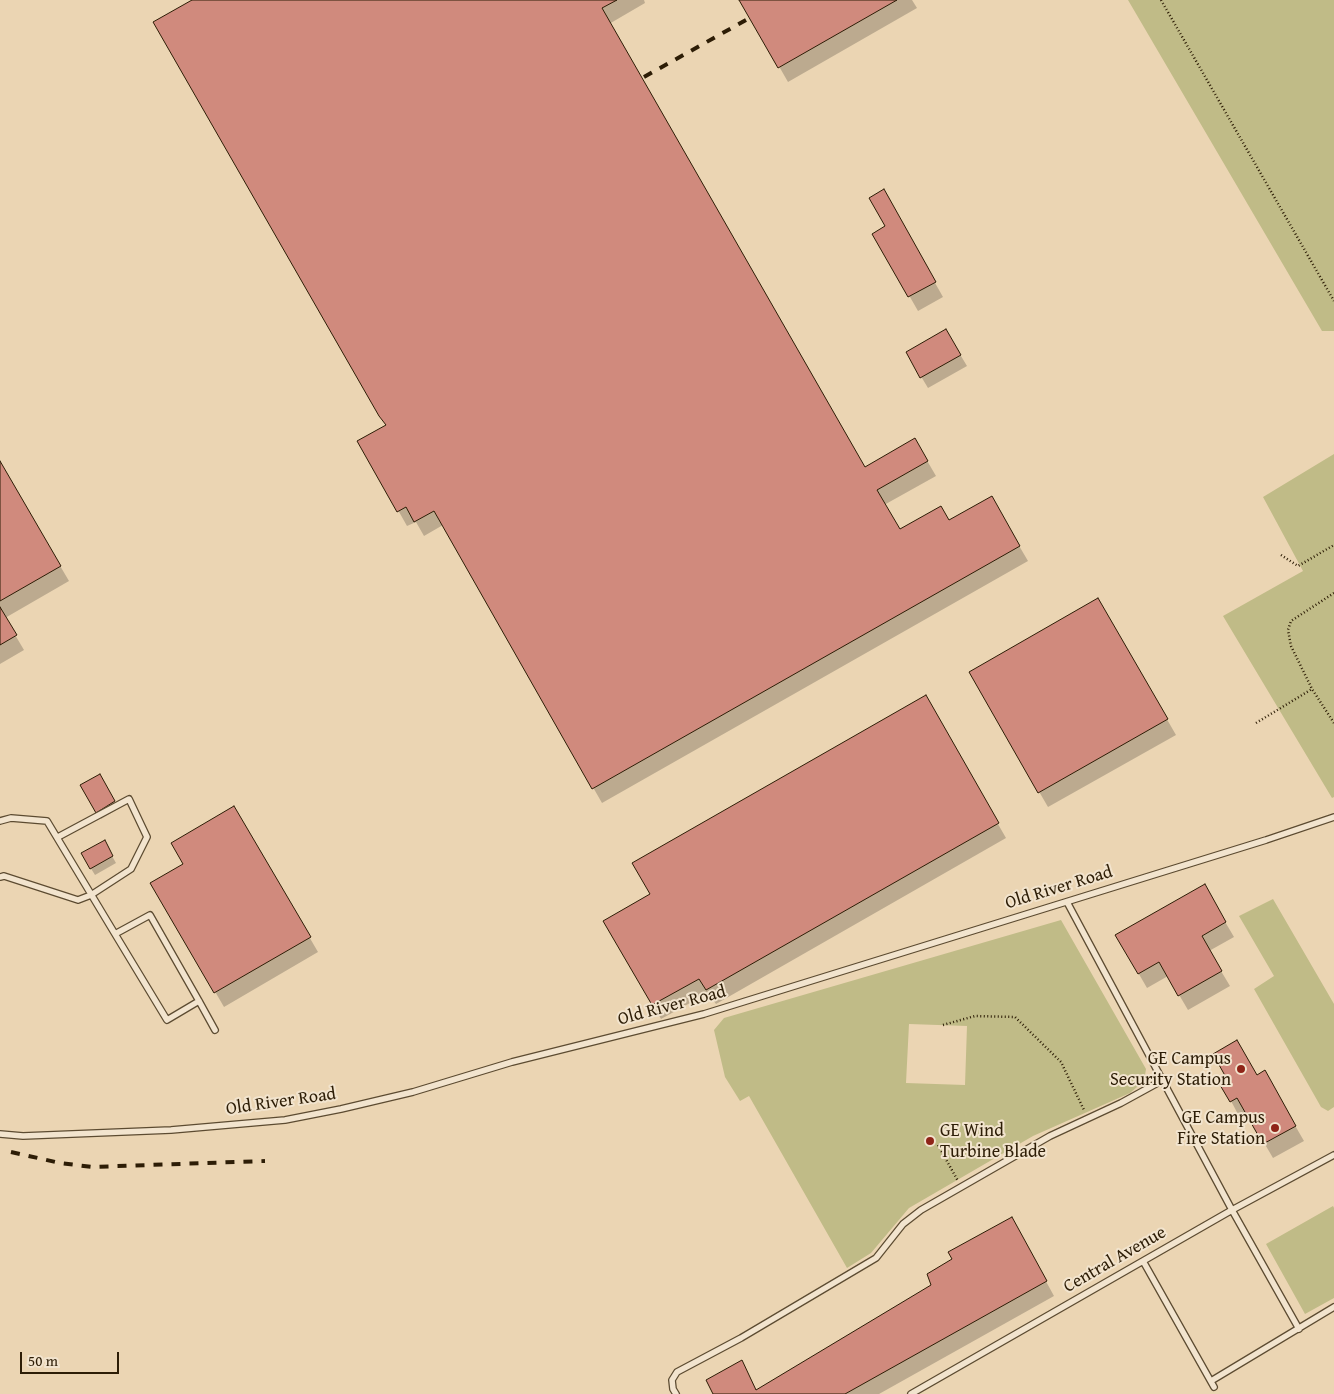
<!DOCTYPE html>
<html>
<head>
<meta charset="utf-8">
<style>
	body { margin:0 }
	#map { position:relative; width:1334px; height:1394px; overflow:hidden; background:#ebd5b3; font-family:"Gentium Book Plus",serif }
	canvas { display:block }
	.scale { position:absolute; left:20px; top:1352px; width:99px; height:22px; box-sizing:border-box; border:2px solid #2d1d06; border-top:0; padding-left:6px; font-size:15px; line-height:18px; white-space:nowrap; color:#2d1d06; -webkit-text-stroke:4px #f2e4ce; paint-order:stroke }
</style>
</head>
<body>
<div id="map">
<canvas width="1334" height="1394"></canvas>
<div class="scale">50 m</div>
</div>
<script>
const ctx = document.querySelector('canvas').getContext('2d');
ctx.lineJoin = 'round';
function paint(path, color) {
  ctx.fillStyle = color;
  ctx.fill(path, 'evenodd');
}
function poly(rows) {
  const path = new Path2D();
  for (const r of rows) {
    path.moveTo(r[0], r[1]);
    for (let i = 2; i < r.length; i += 2) path.lineTo(r[i], r[i + 1]);
  }
  return path;
}
function strokePath(path, color, width, dash) {
  ctx.strokeStyle = color;
  ctx.lineWidth = width;
  ctx.lineCap = dash ? 'butt' : 'round';
  ctx.setLineDash(dash || []);
  ctx.stroke(path);
}
function drawText(font, color, halo, rows, align = 'center') {
  ctx.font = font + ' "Gentium Book Plus",serif';
  ctx.lineWidth = 4;
  ctx.setLineDash([]);
  ctx.textBaseline = 'middle';
  ctx.strokeStyle = halo;
  ctx.fillStyle = color;
  for (const [text, x, y, turn = 0] of rows) {
    ctx.save();
    ctx.translate(x, y);
    ctx.rotate((+turn || 0) * Math.PI / 180);
    ctx.textAlign = isNaN(turn) ? turn : align;
    if (halo) ctx.strokeText(text, 0, 0);
    ctx.fillText(text, 0, 0);
    ctx.restore();
  }
}
paint(poly([
	[1128,0,1334,0,1334,331,1322,331],
	[1334,454,1334,797,1332,798,1223,616,1303,571,1263,497],
	[1273,899,1334,1004,1334,1107,1328,1111,1321,1107,1254,989,1274,976,1239,916],
	[1061,920,1146,1069,1144,1081,1130,1093,1033,1136,909,1208,871,1253,847,1268,749,1096,740,1101,725,1077,714,1030,724,1018],
	[909,1024,967,1026,965,1085,906,1083],
	[1333,1206,1334,1208,1334,1298,1305,1314,1266,1244]
]), '#c0bb87');
paint(poly([
	[195,0,644,0,645,3,609,24,864,469,915,440,936,476,884,505,899,531,949,522,991,498,1028,561,602,803,443,525,424,536,416,522,407,526,359,441,386,426,155,23],
	[741,0,912,0,917,8,788,82],
	[883,191,943,297,918,311,874,234,887,227],
	[946,331,967,366,928,388,907,353],
	[0,464,69,581,5,618,24,650,0,664],
	[1098,600,1176,735,1048,807,970,673],
	[925,697,1006,838,716,1004,708,993,661,1019,605,921,651,894],
	[99,776,118,809,101,819,82,786],
	[234,808,318,952,224,1007,152,883,184,864],
	[104,842,116,863,95,875,82,854],
	[1204,886,1234,937,1209,951,1230,986,1188,1010,1168,976,1147,988,1117,936],
	[1264,1072,1304,1141,1273,1158,1246,1112,1239,1116,1231,1101,1257,1076],
	[1020,1234,1054,1296,879,1394,714,1394,742,1361,757,1391]
]), '#0003');
const building = poly([
	[192,0,617,0,602,8,865,467,915,438,928,461,877,490,900,529,941,506,949,520,992,496,1020,546,592,789,434,511,414,522,406,507,397,512,357,441,386,425,379,416,153,22,192,0],
	[739,0,897,0,778,68,739,0],
	[884,189,936,282,908,297,872,234,885,226,869,198,884,189],
	[946,329,961,355,920,378,906,352,946,329],
	[0,461,61,566,0,601,0,461],
	[1098,598,1168,719,1038,793,969,672,1098,598],
	[0,607,17,635,0,645,0,607],
	[926,695,999,823,706,990,699,979,652,1005,603,921,650,894,632,863,926,695],
	[100,774,115,801,96,813,80,785,100,774],
	[234,806,311,937,214,993,150,883,183,864,171,843,234,806],
	[105,840,113,856,90,869,81,853,105,840],
	[1205,884,1226,922,1202,936,1222,971,1178,996,1159,962,1138,974,1115,935,1205,884],
	[1237,1040,1257,1075,1265,1070,1296,1126,1263,1144,1237,1098,1230,1102,1220,1085,1228,1081,1213,1054,1237,1040],
	[1012,1217,1047,1281,845,1394,713,1394,706,1380,742,1360,756,1390,931,1285,927,1274,952,1259,948,1252,1012,1217]
]);
paint(building, '#d08a7d');
strokePath(building, '#2d1d06', 1);
const service = poly([
	[0,821,11,818,47,821,115,934],
	[0,877,4,876,78,900,91,895,131,869,147,837,129,799,58,837],
	[1067,902,1232,1210,1299,1329],
	[199,1001,167,1020,115,934,150,915,199,1001,215,1030],
	[0,1134,23,1136,171,1130,285,1120,341,1109,413,1092,512,1062,704,1014,1266,840,1334,817],
	[1143,1261,1214,1387],
	[1211,1381,1334,1307],
	[676,1394,673,1389,672,1380,677,1372,741,1338,876,1258,903,1224,921,1210,1050,1136,1121,1103,1163,1080],
	[911,1394,1232,1210,1334,1155]
]);
strokePath(service, '#5c4b31', 8);
strokePath(poly([
	[1161,0,1334,301],
	[1281,555,1298,566,1334,545],
	[1334,593,1291,621,1288,630,1291,646,1312,689,1334,723],
	[1256,723,1312,689],
	[943,1025,975,1016,1015,1017,1061,1062,1084,1110],
	[938,1145,958,1181]
]), '#2d1d06', 2.5, [1, 2.5]);
strokePath(service, '#f2e4ce', 5.5);
strokePath(poly([
	[644,77,746,20],
	[11,1152,60,1163,92,1167,265,1161]
]), '#2d1d06', 4, [9, 9]);
for (const [x, y, r, color] of [
	[1241,1069,5,"#8f2418"],
	[1275,1128,5,"#8f2418"],
	[930,1141,5,"#8f2418"]
]) {
  const dot = new Path2D();
  dot.arc(x, y, r, 0, 2 * Math.PI);
  ctx.fillStyle = color;
  ctx.fill(dot);
  strokePath(dot, '#f2e4ce', 2);
}
drawText('18px', '#2d1d06', '#f2e4ce', [
	["Old River Road",1059,888,-17],
	["Old River Road",672,1006,-15],
	["Old River Road",281,1102,-8],
	["Central Avenue",1115,1260,-30]
]);
drawText('18px', '#2d1d06', '#f2e4ce', [
	["GE Campus",1231,1059],
	["Security Station",1231,1080],
	["GE Campus",1265,1118],
	["Fire Station",1265,1139],
	["GE Wind",940,1131,"left"],
	["Turbine Blade",940,1152,"left"]
], 'right');
</script>
</body>
</html>
